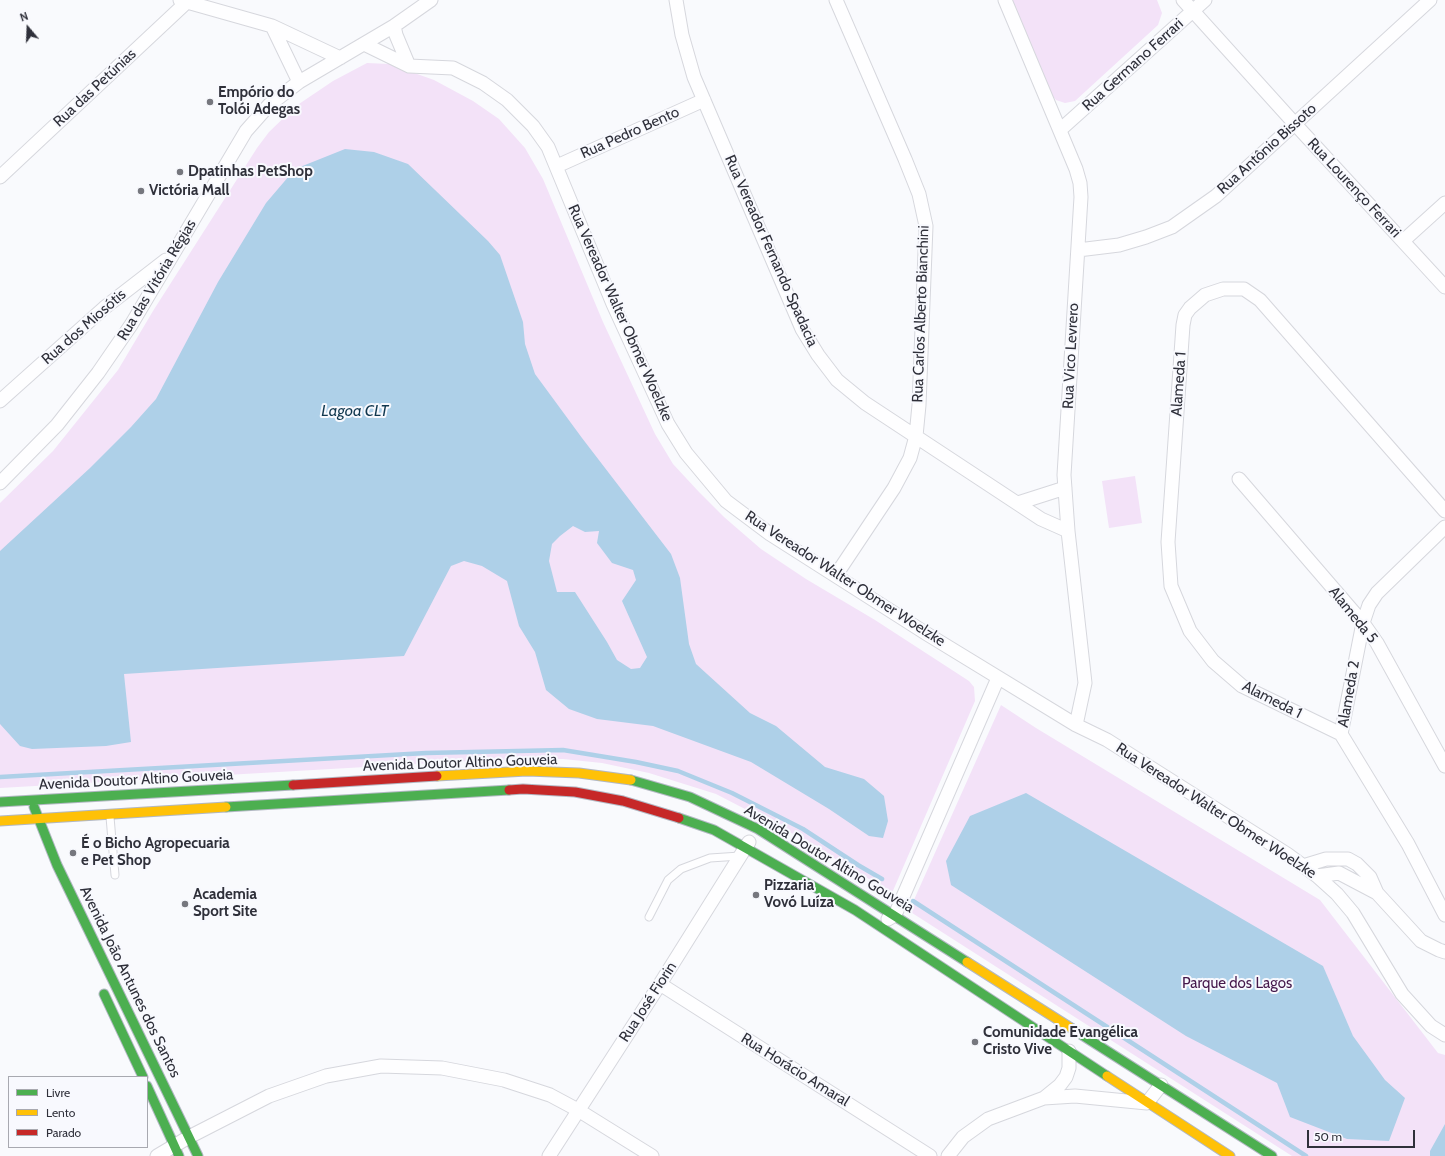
<!DOCTYPE html>
<html>
<head>
<meta charset="utf-8">
<style>
	body { margin:0 }
	#map { position:relative; width:1445px; height:1156px; overflow:hidden; background:#f9fafd; font-family:Cabin,sans-serif }
	canvas { display:block }
	.legend { position:absolute; left:8px; top:1076px; width:140px; height:72px; box-sizing:border-box; background:#f8f9fe; border:1px solid #a8a9b0; margin:0; padding:5px 7px; list-style:none; font-size:12px; color:#2f303a }
	.legend li { display:flex; align-items:center; gap:8px; height:20px }
	.legend b { width:20px; border:1px solid #a8a9b0 }
	.north { position:absolute; left:8px; top:8px; width:40px; height:40px; -webkit-text-stroke:3px #f8f9fe; paint-order:stroke; rotate:341deg; font-size:11px; font-weight:700; line-height:16px; text-align:center; color:#2f303a }
	.north::after { content:''; display:block; margin:auto; width:14px; height:18px; background:#2f303a; clip-path:polygon(50% 0,100% 100%,50% 72%,0 100%) }
	.scale { position:absolute; left:1307px; top:1130px; width:108px; height:18px; box-sizing:border-box; border:2px solid #2f303a; border-top:0; padding-left:5px; font-size:12px; line-height:14px; white-space:nowrap; color:#2f303a; -webkit-text-stroke:3px #f8f9fe; paint-order:stroke }
</style>
</head>
<body>
<div id="map">
<canvas width="1445" height="1156"></canvas>
<ul class="legend">
<li><b style="height:5px;background:#4caf50"></b>Livre</li>
<li><b style="height:5px;background:#ffc107"></b>Lento</li>
<li><b style="height:5px;background:#c62828"></b>Parado</li>
</ul>
<div class="north">N</div>
<div class="scale">50 m</div>
</div>
<script>
const ctx = document.querySelector('canvas').getContext('2d');
ctx.lineJoin = 'round';
function paint(path, color) {
  ctx.fillStyle = color;
  ctx.fill(path, 'evenodd');
}
function poly(rows) {
  const path = new Path2D();
  for (const r of rows) {
    path.moveTo(r[0], r[1]);
    for (let i = 2; i < r.length; i += 2) path.lineTo(r[i], r[i + 1]);
  }
  return path;
}
function strokePath(path, color, width, dash) {
  ctx.strokeStyle = color;
  ctx.lineWidth = width;
  ctx.lineCap = dash ? 'butt' : 'round';
  ctx.setLineDash(dash || []);
  ctx.stroke(path);
}
function drawText(font, color, halo, rows, align = 'center') {
  ctx.font = font + ' Cabin,sans-serif';
  ctx.lineWidth = 4;
  ctx.setLineDash([]);
  ctx.textBaseline = 'middle';
  ctx.strokeStyle = halo;
  ctx.fillStyle = color;
  for (const [text, x, y, turn = 0] of rows) {
    ctx.save();
    ctx.translate(x, y);
    ctx.rotate((+turn || 0) * Math.PI / 180);
    ctx.textAlign = isNaN(turn) ? turn : align;
    if (halo) ctx.strokeText(text, 0, 0);
    ctx.fillText(text, 0, 0);
    ctx.restore();
  }
}
paint(poly([
	[1011,0,1157,0,1162,13,1158,25,1075,101,1065,103,1056,100,1049,92],
	[367,63,389,64,434,80,473,101,499,119,525,148,543,179,603,322,655,434,673,464,699,492,724,517,761,549,806,579,875,620,969,681,974,687,975,701,892,893,801,838,716,794,649,773,602,763,563,759,470,761,0,788,0,503,53,451,118,370,153,311,257,148,269,132,296,106,333,81],
	[1135,476,1142,523,1109,528,1102,481],
	[1001,705,1036,728,1320,900,1438,1053,1445,1055,1445,1156,1292,1156,909,911]
]), '#f3e2f8');
paint(poly([
	[345,149,374,152,408,164,488,241,500,255,523,322,525,344,535,374,582,438,671,554,680,578,689,644,696,664,750,713,776,726,825,767,864,779,884,796,888,821,883,838,869,836,829,809,751,762,653,726,597,719,569,709,546,690,535,652,519,626,507,581,482,566,464,561,451,566,404,656,124,674,131,742,106,746,32,749,20,746,0,724,0,551,90,468,131,427,156,399,218,282,266,203,295,169],
	[573,526,585,532,599,531,597,543,612,563,633,570,636,580,622,601,647,657,640,668,631,669,617,660,607,642,575,592,557,592,549,561,552,544,560,536],
	[1026,793,1323,966,1353,1036,1385,1080,1405,1098,1389,1141,1347,1139,1290,1117,1277,1083,1186,1036,951,885,946,861,970,816],
	[1445,1124,1445,1156,1430,1156,1430,1151]
]), '#aed0e8');
strokePath(poly([
	[0,777,426,753,563,750,636,762,678,771,732,793,803,829,858,865,882,879],
	[913,901,1306,1156]
]), '#aed0e8', 4.5);
const lane = poly([
	[110,817,115,875],
	[649,917,668,880,681,869,710,858,740,856]
]);
const street = poly([
	[180,0,272,26,340,58],
	[676,0,682,35,694,77,802,329,818,355,837,380,865,403,1041,519,1068,531],
	[1005,0,1076,169,1080,183,1081,197,1064,475,1068,531,1085,683,1076,725],
	[1183,0,1295,124,1445,287],
	[272,26,299,82],
	[394,26,396,35,409,66],
	[364,44,409,66,453,68,483,83,507,100,533,126,548,147,613,304,668,424,686,453,726,501,770,534,927,634,1076,725,1107,740,1287,854,1317,876,1337,894,1353,913,1402,994,1431,1026,1445,1035],
	[1060,130,1205,0],
	[557,166,704,100],
	[0,177,189,0],
	[1403,241,1445,203],
	[1078,250,1119,245,1146,237,1172,227,1216,196,1430,0],
	[0,401,104,308,166,260],
	[1239,479,1363,623,1377,643,1445,766],
	[0,483,57,425,98,373,131,325,246,131,269,105,299,82,394,26,431,0],
	[1018,503,1065,488],
	[1445,527,1377,593,1369,605,1363,623,1341,734,1408,844,1445,915],
	[836,575,894,488,910,458,916,436,919,405,926,226,919,194,905,159,836,0],
	[1341,734,1242,686,1213,661,1190,631,1171,586,1168,542,1183,325,1185,315,1190,308,1205,295,1223,289,1244,289,1260,300,1445,511],
	[1303,866,1326,859,1348,859,1357,864,1370,877,1377,893,1421,941,1439,950,1445,952],
	[1317,876,1339,873,1377,893],
	[888,919,895,915,998,678],
	[660,984,930,1156],
	[1044,1098,1075,1096,1147,1103,1161,1085],
	[157,1156,189,1137,269,1096,326,1076,381,1066,442,1068,504,1080,550,1095,578,1110,652,1156],
	[549,1156,660,984,749,842],
	[948,1156,963,1137,988,1119,1044,1098,1060,1085,1066,1077,1069,1068,1069,1051]
]);
const fast = poly([
	[631,780,690,797,758,829,967,962],
	[0,802,293,785],
	[34,807,57,865,198,1156],
	[226,807,509,790],
	[679,818,714,830,855,910,1107,1076],
	[104,994,143,1077],
	[1071,1028,1272,1156],
	[147,1086,179,1156]
]);
const slow = poly([
	[437,776,527,771,579,773,631,780],
	[0,821,226,807],
	[967,962,1071,1028],
	[1107,1076,1230,1156]
]);
const jam = poly([
	[293,785,437,776],
	[509,790,523,789,575,792,623,801,679,818]
]);
strokePath(lane, '#d6d7dd', 9);
strokePath(street, '#d6d7dd', 15);
strokePath(fast, '#b2b8c3', 11);
strokePath(slow, '#b2b8c3', 11);
strokePath(jam, '#b2b8c3', 11);
strokePath(lane, '#fefeff', 7);
strokePath(street, '#fefeff', 13);
strokePath(fast, '#4caf50', 9);
strokePath(slow, '#ffc107', 9);
strokePath(jam, '#c62828', 9);
for (const [x, y, r, color] of [
	[210,102,4,"#76777e"],
	[180,172,4,"#76777e"],
	[141,191,4,"#76777e"],
	[73,853,4,"#76777e"],
	[756,895,4,"#76777e"],
	[185,904,4,"#76777e"],
	[975,1042,4,"#76777e"]
]) {
  const dot = new Path2D();
  dot.arc(x, y, r, 0, 2 * Math.PI);
  ctx.fillStyle = color;
  ctx.fill(dot);
  strokePath(dot, '#f8f9fe', 1.5);
}
drawText('15px', '#2f303a', '#f8f9fe', [
	["Rua Germano Ferrari",1133,65,-42],
	["Rua das Petúnias",95,88,-43],
	["Rua Pedro Bento",630,133,-24],
	["Rua Antônio Bissoto",1267,149,-42],
	["Rua Lourenço Ferrari",1354,188,47],
	["Rua Vereador Fernando Spadacia",771,251,66],
	["Rua das Vitória Régias",157,280,-59],
	["Rua Vereador Walter Obmer Woelzke",620,313,66],
	["Rua Carlos Alberto Bianchini",921,314,-88],
	["Rua dos Miosótis",84,327,-41],
	["Rua Vico Levrero",1071,356,-87],
	["Alameda 1",1179,384,-86],
	["Rua Vereador Walter Obmer Woelzke",845,579,33],
	["Alameda 5",1353,615,51],
	["Alameda 2",1349,694,-80],
	["Alameda 1",1272,700,27],
	["Avenida Doutor Altino Gouveia",460,763,-2],
	["Avenida Doutor Altino Gouveia",136,780,-3],
	["Rua Vereador Walter Obmer Woelzke",1216,811,33],
	["Avenida Doutor Altino Gouveia",829,859,31],
	["Avenida João Antunes dos Santos",130,982,64],
	["Rua José Fiorin",648,1002,-57],
	["Rua Horácio Amaral",795,1070,32]
]);
drawText('bold 15px', '#2f303a', '#f8f9fe', [
	["Empório do",218,93],
	["Tolói Adegas",218,110],
	["Dpatinhas PetShop",188,172],
	["Victória Mall",149,191],
	["É o Bicho Agropecuaria",81,844],
	["e Pet Shop",81,861],
	["Pizzaria",764,886],
	["Vovó Luíza",764,903],
	["Academia",193,895],
	["Sport Site",193,912],
	["Comunidade Evangélica",983,1033],
	["Cristo Vive",983,1050]
], 'left');
drawText('15px', '#45194c', '#f8f9fe', [
	["Parque dos Lagos",1237,984]
]);
drawText('italic 16px', '#10374e', '#f8f9fe', [
	["Lagoa CLT",355,411]
]);
</script>
</body>
</html>
